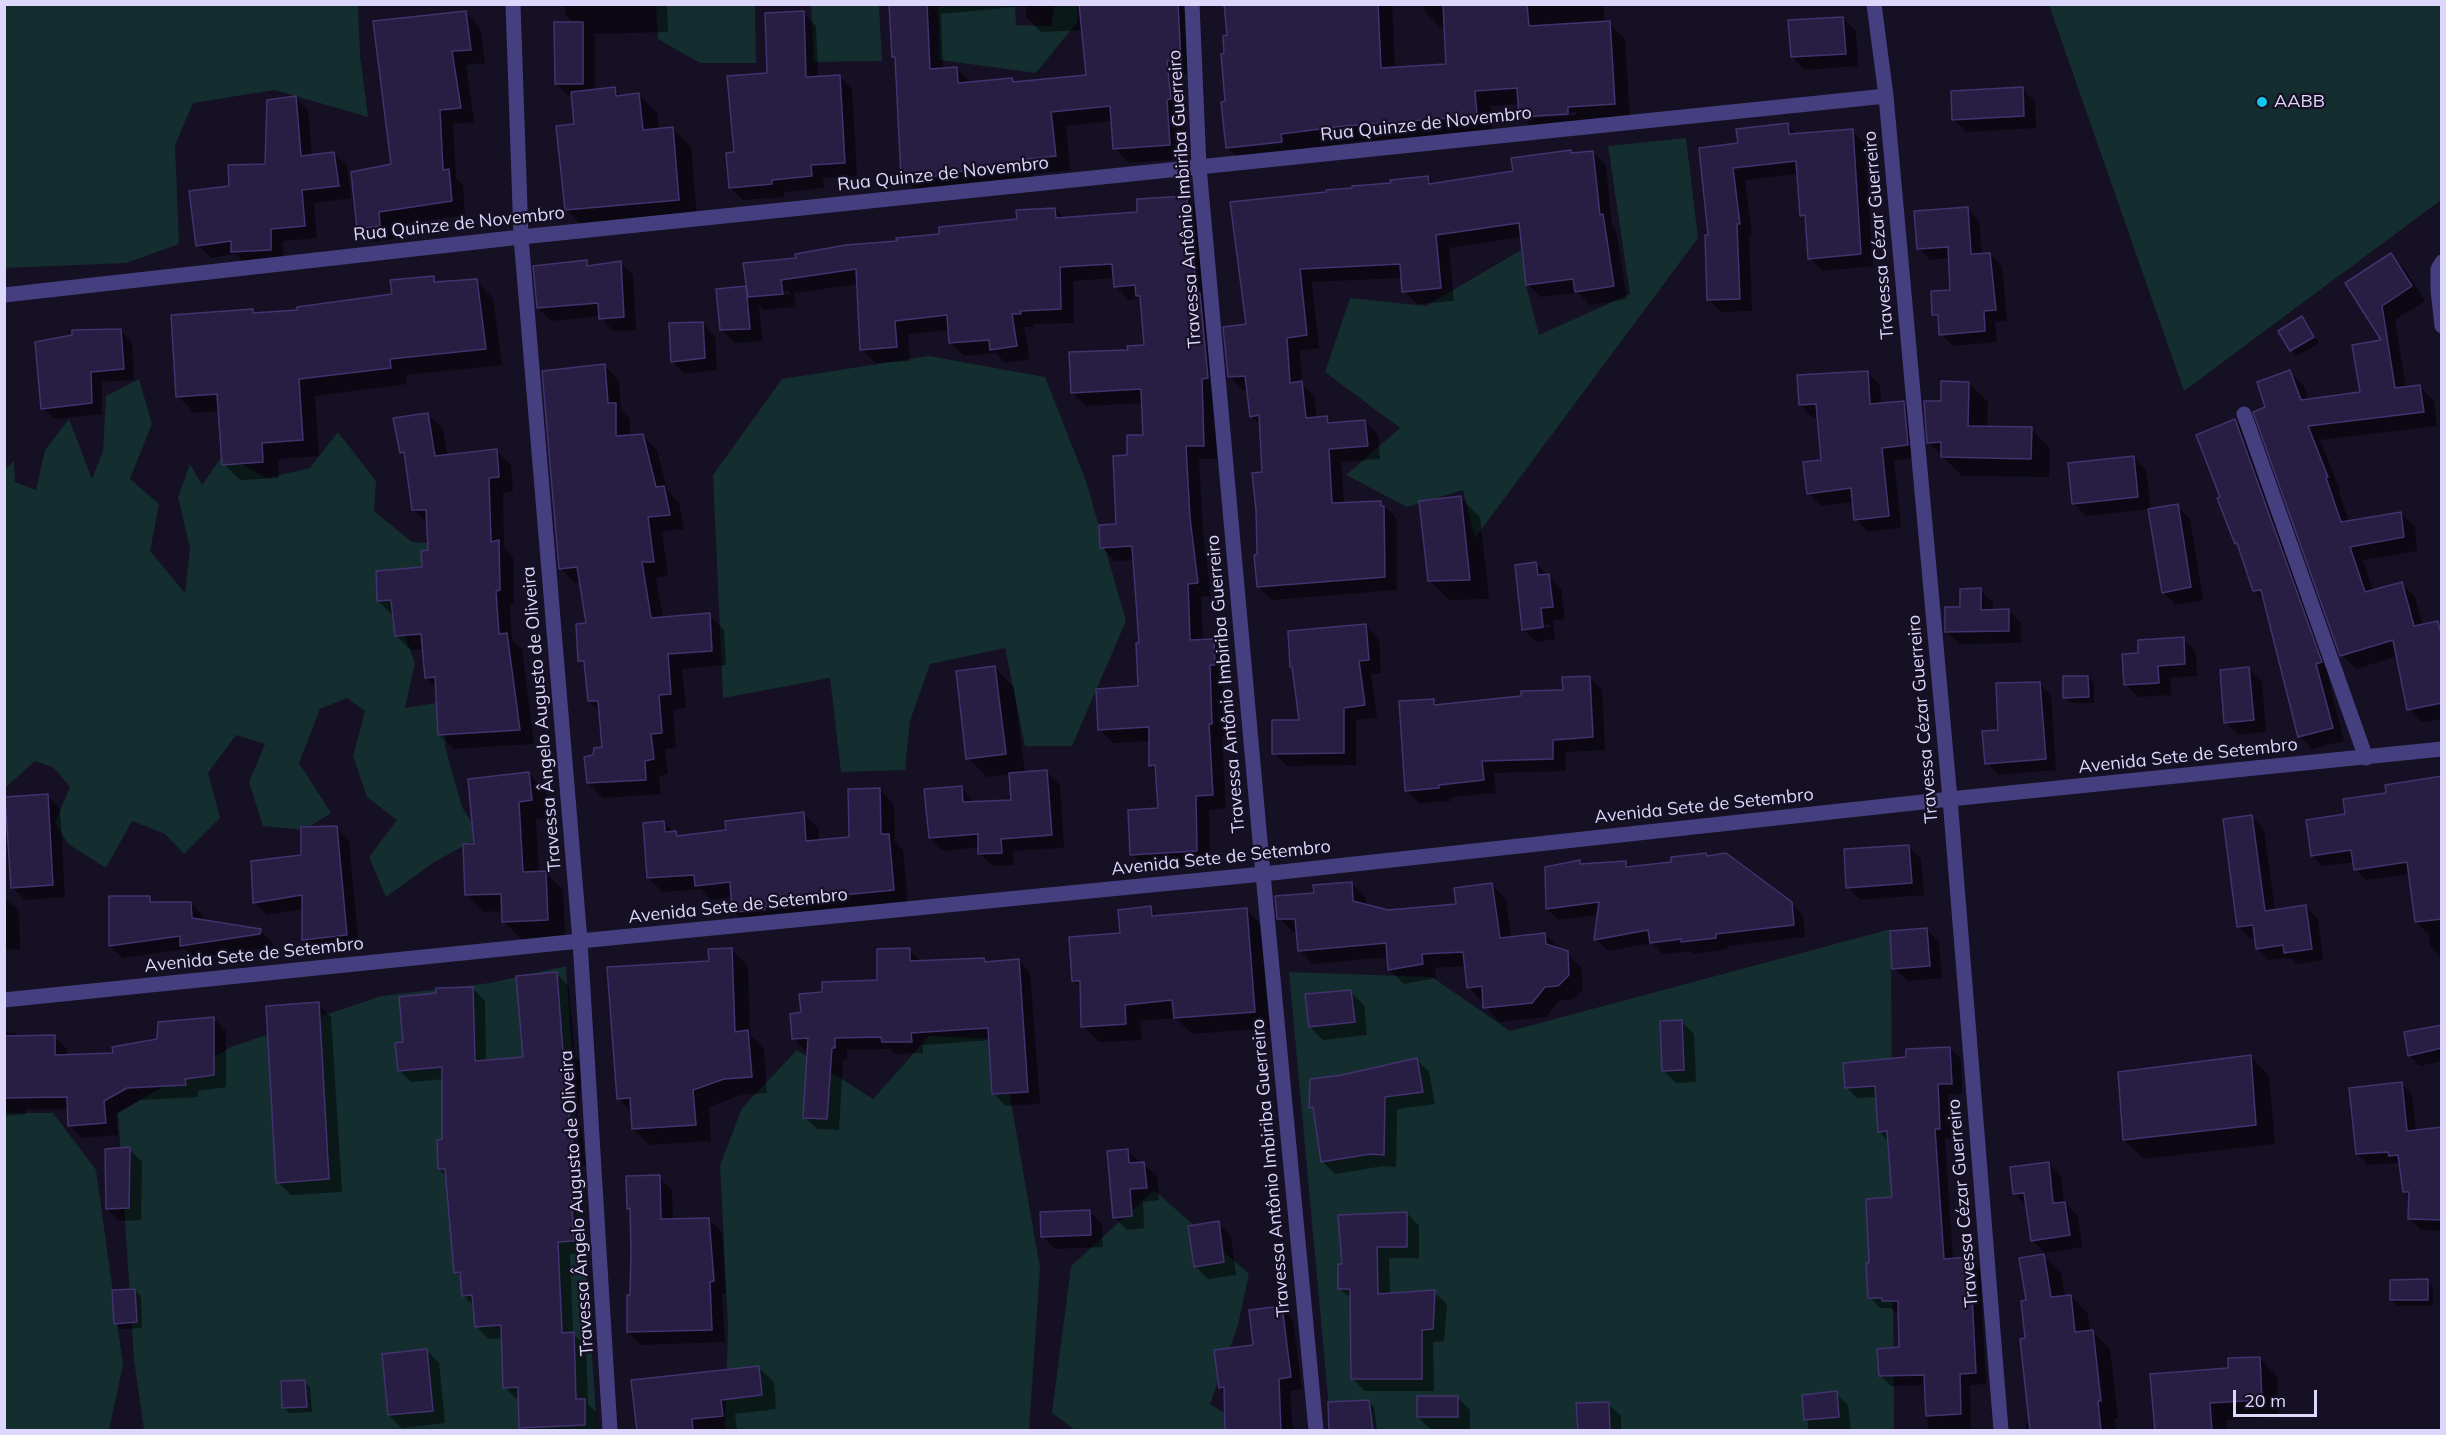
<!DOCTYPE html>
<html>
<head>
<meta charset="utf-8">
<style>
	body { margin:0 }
	#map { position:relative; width:2446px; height:1435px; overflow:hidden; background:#151024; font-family:Mulish,sans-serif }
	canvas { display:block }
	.frame { position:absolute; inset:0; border:6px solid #ded7fc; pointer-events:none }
	.scale { position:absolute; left:2233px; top:1390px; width:84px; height:27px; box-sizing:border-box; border:3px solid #ded7fc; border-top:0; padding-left:8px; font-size:18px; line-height:21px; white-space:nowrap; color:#ded7fc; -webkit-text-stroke:4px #151024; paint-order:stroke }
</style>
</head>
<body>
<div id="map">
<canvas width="2446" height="1435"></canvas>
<div class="frame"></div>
<div class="scale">20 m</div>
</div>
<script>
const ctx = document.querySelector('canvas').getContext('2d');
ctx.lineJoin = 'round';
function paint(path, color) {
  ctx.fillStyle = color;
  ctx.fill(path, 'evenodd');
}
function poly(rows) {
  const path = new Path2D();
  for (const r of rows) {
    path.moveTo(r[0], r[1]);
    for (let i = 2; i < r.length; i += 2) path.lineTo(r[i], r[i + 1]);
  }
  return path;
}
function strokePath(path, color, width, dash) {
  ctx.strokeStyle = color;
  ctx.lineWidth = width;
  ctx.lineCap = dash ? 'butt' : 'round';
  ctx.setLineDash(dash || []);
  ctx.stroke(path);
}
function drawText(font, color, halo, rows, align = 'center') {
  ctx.font = font + ' Mulish,sans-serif';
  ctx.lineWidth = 4.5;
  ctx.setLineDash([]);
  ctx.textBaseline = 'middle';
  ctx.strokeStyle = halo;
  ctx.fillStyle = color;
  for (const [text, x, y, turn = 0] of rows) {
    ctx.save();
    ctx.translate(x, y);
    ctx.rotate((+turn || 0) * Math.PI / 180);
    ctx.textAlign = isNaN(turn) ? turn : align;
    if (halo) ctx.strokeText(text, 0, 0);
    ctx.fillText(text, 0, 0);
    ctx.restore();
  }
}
paint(poly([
	[4,5,358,5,360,55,368,117,275,90,193,103,175,145,179,244,126,263,5,268],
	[656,5,755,5,756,63,700,63,658,39],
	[811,5,879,5,882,61,814,62],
	[938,5,1015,5,1016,25,1051,26,1055,5,1077,5,1078,21,1036,73,940,60],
	[2049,5,2441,5,2441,200,2184,391],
	[1686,138,1698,238,1475,538,1463,490,1407,507,1346,475,1400,428,1325,372,1350,298,1426,306,1521,250,1526,285,1539,335,1630,294,1608,146],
	[929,356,1045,377,1086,481,1126,621,1072,746,1025,746,1005,648,930,664,910,721,905,770,841,772,830,678,723,698,713,475,782,379],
	[139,379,152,424,130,479,159,504,150,551,185,593,190,548,178,497,190,464,202,485,224,453,266,478,310,468,338,432,376,481,374,511,412,542,450,544,401,626,415,663,405,708,448,701,445,747,462,807,481,837,434,862,386,897,369,857,397,820,367,797,353,756,365,711,347,698,320,709,299,763,331,813,304,830,263,826,249,782,265,744,236,735,208,773,220,818,184,854,165,834,132,821,106,868,68,844,55,822,70,787,54,768,35,761,5,788,5,470,14,461,15,482,36,490,45,450,69,419,92,479,103,451,106,396],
	[1891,929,1894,1430,1331,1430,1289,972,1432,977,1510,1031],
	[566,966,597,1430,144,1430,134,1360,118,1113,231,1047,381,996,490,983],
	[929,1036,1000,1039,1040,1268,1029,1430,725,1430,728,1327,720,1165,742,1108,797,1050,873,1099],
	[4,1113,53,1113,96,1170,123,1365,109,1430,5,1430],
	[1154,1190,1249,1274,1238,1325,1210,1404,1252,1430,1075,1430,1052,1413,1071,1266]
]), '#142d2e');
paint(poly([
	[565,4,667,4,668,32,593,34,595,36,595,91,614,89,622,97,639,95,657,113,659,130,672,128,691,147,697,218,584,228,566,209,576,125,573,96,569,96,556,84,574,23,565,14],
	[891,4,1192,4,1195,74,1181,75,1185,114,1181,114,1185,159,1129,163,1114,148,1112,121,1066,126,1070,170,1033,174,1034,179,917,192,902,177,897,60,893,56],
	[1026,6,1026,17,1041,32,1083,30,1088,76,1015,84,1012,80,971,83,956,68,943,69,941,14],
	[1348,4,1392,4,1395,69,1448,65,1445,27,1440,27,1424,11,1424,4,1604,4,1604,23,1609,23,1625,39,1630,119,1537,132,1520,116,1520,104,1491,106,1492,132,1361,141,1296,150,1243,163,1227,147],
	[1576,112,1576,115,1533,118,1533,115],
	[466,13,480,27,485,63,466,65,474,122,453,124,456,179,463,185,465,215,392,226,394,239,373,242,359,228,392,165],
	[803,13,816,26,818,78,839,76,852,89,857,176,823,178,824,188,784,192,784,197,743,200,730,188,735,154,769,74],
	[1843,18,1856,31,1858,66,1805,70,1792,57],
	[2022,89,2035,102,2036,128,1966,132,1953,119],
	[295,97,308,110,312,156,334,154,347,166,351,198,314,203,317,238,283,241,283,263,245,264,236,254,211,258,198,245,230,187,266,165],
	[1787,125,1797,135,1852,131,1865,144,1873,266,1823,271,1810,258,1807,220,1802,215,1799,174,1745,180,1752,236,1749,236,1752,311,1721,312,1708,299,1710,236,1739,145],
	[1570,151,1573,154,1593,152,1606,165,1612,225,1616,229,1627,299,1590,305,1578,293,1541,297,1527,284,1522,237,1449,248,1454,301,1417,304,1404,291,1402,278,1312,282,1319,348,1300,351,1302,384,1314,396,1317,419,1327,418,1333,424,1365,421,1378,435,1380,459,1341,462,1344,504,1380,502,1394,515,1397,520,1397,590,1272,600,1258,587,1264,473,1261,425,1251,416,1248,389,1243,390,1229,376,1247,325,1232,203,1392,184,1427,177,1435,185,1515,172],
	[1187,197,1200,211,1215,392,1217,459,1199,459,1203,532,1211,596,1201,597,1203,641,1213,641,1227,654,1228,678,1223,678,1225,737,1222,737,1226,808,1209,810,1210,865,1145,868,1132,854,1159,810,1157,772,1150,765,1150,741,1113,743,1099,729,1139,688,1138,591,1135,560,1115,561,1102,547,1117,525,1129,456,1145,436,1143,403,1086,406,1073,393,1129,351,1145,347,1141,298,1129,300,1115,286,1115,278,1073,281,1074,323,1033,324,1034,327,1024,327,1030,359,1005,363,996,353,964,356,951,343,950,330,908,334,910,361,875,363,862,349,858,284,794,293,796,307,763,310,759,305,762,341,734,343,722,330,746,288,749,291,798,259,941,235,1018,220,1055,209,1065,219,1139,214],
	[790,291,790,294,759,297,759,294],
	[1968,209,1979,220,1982,255,1990,254,2002,266,2007,321,1995,322,1997,342,1953,346,1941,334,1940,321,1934,315,1951,291,1950,258,1930,260,1918,248],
	[2391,255,2404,268,2425,301,2395,320,2406,388,2420,387,2434,401,2437,426,2320,440,2340,491,2339,492,2349,522,2401,513,2415,527,2417,551,2363,560,2373,591,2401,583,2415,597,2423,626,2437,623,2442,627,2442,719,2423,723,2409,709,2398,656,2356,669,2342,655,2267,408,2290,372,2304,386,2309,400,2362,394,2384,341,2347,283],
	[586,262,591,267,620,263,633,275,636,330,613,331,600,316,551,321,538,308],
	[433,278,439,284,476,281,493,298,502,365,406,375,407,384,315,396,319,456,278,459,279,478,240,480,224,464,220,411,194,413,178,396,252,311,256,315,299,311,393,295],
	[2302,318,2319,343,2297,356,2291,350],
	[702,323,715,336,717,370,685,374,672,361],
	[121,331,132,342,134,380,102,382,102,414,54,419,43,408],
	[604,365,619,380,621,410,630,419,630,436,642,435,657,450,667,491,679,502,684,529,662,531,668,576,656,577,663,618,709,615,724,630,726,665,682,669,686,708,673,710,676,748,665,749,668,774,659,776,661,794,603,798,588,783,595,757,603,748,600,712,589,701,586,666,580,661,587,624,581,582,575,583,560,568],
	[1867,372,1880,385,1881,404,1903,403,1916,415,1920,458,1894,460,1901,528,1868,532,1856,519,1854,502,1821,506,1809,494,1823,461,1819,417,1813,418,1800,405],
	[1969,383,1988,402,1987,428,2031,429,2050,448,2049,477,1962,476,1929,443],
	[428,415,443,429,447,456,496,450,511,465,513,491,503,493,504,548,513,557,514,604,510,605,512,640,522,649,534,744,454,749,439,735,437,689,426,678,424,649,411,650,396,636,393,616,378,601,423,569,430,552,428,524,414,510,406,457,401,452],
	[2235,421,2248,433,2333,675,2328,677,2344,741,2312,749,2299,736,2265,601,2255,591,2241,547,2236,543,2223,498],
	[2134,457,2146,470,2151,510,2177,506,2190,519,2203,600,2176,605,2163,592,2150,509,2086,516,2073,503],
	[1461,498,1480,517,1489,599,1449,600,1429,580],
	[1536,564,1561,588,1565,619,1553,621,1555,639,1536,642,1523,629],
	[1550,624,1551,627,1532,630,1532,627],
	[1980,590,1993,603,1993,611,2008,610,2021,623,2021,643,1960,644,1947,632,1961,608],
	[1366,626,1379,639,1381,673,1371,674,1377,718,1356,720,1356,765,1287,766,1274,753,1300,721],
	[2183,639,2196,652,2197,676,2170,678,2171,695,2138,697,2125,684,2140,654],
	[995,668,1014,687,1025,773,1047,772,1060,785,1064,848,1013,851,1014,865,993,866,980,854,980,847,943,851,930,838,961,787,974,803,1013,801,1011,774,987,777,968,758],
	[2249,669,2262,682,2266,732,2238,735,2225,722],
	[1589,677,1602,690,1605,750,1565,752,1566,771,1494,773,1496,793,1451,797,1451,801,1419,803,1406,790,1433,700,1439,706,1564,692],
	[2088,677,2094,683,2094,703,2071,703,2065,697],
	[2040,684,2051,695,2056,770,1998,775,1987,763,1999,731],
	[529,774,546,791,549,818,536,819,539,873,545,872,563,890,565,937,521,939,503,921,503,911,484,912,467,895],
	[2442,778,2442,958,2431,947,2428,933,2416,922,2410,874,2366,880,2355,869,2354,862,2323,866,2312,856,2347,815,2388,794],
	[880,790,894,804,895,842,903,850,908,904,748,926,734,912,733,897,711,900,701,889,663,892,648,878,663,822,680,837,728,832,803,814,818,828,819,842,851,839],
	[47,796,60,808,65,897,25,900,12,887],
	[2252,817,2264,829,2275,911,2306,907,2318,919,2323,960,2297,964,2291,958,2269,960,2257,948,2256,938,2250,938,2238,926],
	[336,828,349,841,359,948,317,952,304,939,303,909,267,915,254,902],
	[1908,846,1921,859,1924,895,1861,900,1848,888],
	[1706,854,1791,903,1803,916,1805,937,1727,946,1728,949,1694,954,1691,951,1663,954,1652,943,1608,951,1596,939,1599,915,1559,920,1547,909,1579,862,1583,866,1625,862,1631,868,1673,863],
	[1352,884,1366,898,1366,906,1388,911,1458,906,1492,885,1506,899,1511,938,1545,935,1581,967,1583,989,1573,999,1559,1001,1546,1017,1499,1022,1469,987,1466,966,1435,968,1436,978,1404,984,1390,970,1389,957,1313,964,1299,950,1298,932,1293,932,1279,918,1315,894],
	[4,898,19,911,20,949,4,950],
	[149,898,155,903,191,903,203,916,204,922,260,930,273,943,273,947,194,958,185,949,123,958,110,946],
	[1150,908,1159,917,1246,909,1262,926,1270,1028,1192,1034,1175,1018,1140,1021,1142,1040,1099,1042,1083,1026,1082,989,1073,981],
	[1927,930,1939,942,1942,978,1907,981,1894,968],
	[732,950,748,966,750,1035,764,1048,767,1093,741,1095,709,1107,711,1141,650,1145,633,1129,632,1112,618,1098,710,962],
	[909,950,922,962,984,959,988,964,1018,960,1030,972,1040,1104,1006,1106,994,1094,991,1040,923,1045,923,1053,895,1054,890,1049,847,1050,847,1060,843,1060,839,1130,817,1129,805,1117,809,1050,806,1051,793,1038,802,1014,823,994,879,982],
	[557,974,569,986,575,1057,583,1065,577,1122,581,1127,586,1166,580,1166,585,1253,570,1254,573,1334,586,1346,588,1404,597,1413,597,1430,524,1430,520,1427,520,1399,517,1399,504,1387,503,1338,489,1339,476,1326,475,1307,463,1295,462,1278,456,1272,446,1176,439,1169,443,1141,444,1079,411,1082,399,1070,404,1044,473,988,485,1001,486,1061,524,1059],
	[1351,992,1364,1005,1367,1035,1323,1040,1310,1027],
	[318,1004,331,1017,342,1192,291,1195,278,1182],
	[213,1018,226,1031,226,1087,198,1091,198,1097,140,1100,116,1114,118,1135,82,1138,69,1125,69,1109,26,1110,26,1114,4,1116,4,1032,15,1033,19,1037,54,1036,67,1049,67,1056,115,1054,158,1040],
	[1681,1021,1694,1034,1696,1082,1676,1083,1663,1070],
	[2442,1026,2442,1061,2420,1066,2409,1055],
	[1950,1048,1961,1059,1962,1094,1948,1095,1951,1139,1945,1139,1953,1260,1969,1259,1980,1270,1986,1384,1970,1385,1971,1430,1928,1430,1926,1385,1891,1386,1880,1375,1900,1349,1900,1311,1894,1312,1891,1308,1880,1308,1870,1297,1870,1264,1894,1199,1889,1142,1879,1131,1877,1097,1857,1098,1846,1087,1908,1058],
	[2250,1056,2269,1076,2275,1144,2144,1159,2124,1140],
	[1416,1059,1429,1072,1435,1104,1397,1109,1396,1167,1383,1166,1335,1174,1322,1161,1315,1111,1311,1107,1342,1076],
	[2402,1084,2412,1095,2416,1131,2442,1128,2442,1231,2421,1230,2410,1219,2411,1198,2404,1192,2401,1166,2398,1163,2368,1165,2357,1154],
	[129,1149,142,1162,141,1220,120,1221,107,1209],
	[1127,1151,1157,1176,1159,1200,1143,1202,1144,1228,1127,1230,1114,1217],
	[2048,1163,2061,1176,2064,1202,2078,1216,2082,1247,2045,1253,2032,1240,2027,1206,2014,1193],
	[659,1177,672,1190,673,1221,709,1220,722,1232,726,1294,722,1294,725,1342,641,1345,628,1332,632,1296,632,1211,629,1208],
	[1089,1211,1102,1224,1103,1247,1055,1249,1043,1236],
	[1407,1213,1419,1226,1419,1258,1389,1258,1390,1295,1434,1292,1447,1304,1444,1341,1433,1342,1434,1391,1365,1391,1353,1379,1352,1300,1340,1289],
	[1218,1223,1231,1236,1236,1275,1208,1279,1195,1266],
	[2044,1256,2061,1273,2065,1297,2071,1296,2088,1314,2090,1332,2093,1332,2110,1349,2118,1418,2115,1418,2116,1430,2026,1430,2026,1424,2031,1423,2026,1339,2027,1302],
	[2427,1281,2433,1287,2433,1306,2397,1306,2391,1300],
	[135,1290,141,1296,142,1328,121,1329,115,1323],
	[1281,1308,1293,1320,1302,1389,1290,1391,1293,1430,1226,1430,1225,1393,1220,1387,1254,1346],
	[427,1350,439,1363,445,1423,402,1428,389,1415],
	[2259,1358,2277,1376,2279,1417,2227,1420,2227,1430,2156,1430],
	[759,1368,774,1382,776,1409,735,1414,737,1430,638,1430],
	[304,1381,310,1387,312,1412,289,1413,283,1407],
	[1836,1393,1848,1405,1851,1430,1808,1430,1808,1422,1805,1419],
	[1457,1397,1470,1410,1470,1429,1431,1430,1418,1417],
	[1368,1401,1374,1407,1377,1430,1331,1430],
	[1608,1404,1621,1416,1621,1430,1579,1430]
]), '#0007');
const building = poly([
	[889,4,927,4,930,69,957,67,958,83,1012,78,1013,82,1086,75,1079,4,1178,4,1181,60,1167,61,1171,99,1167,100,1170,145,1113,149,1110,106,1051,112,1056,156,1019,160,1019,165,937,174,937,176,901,178,895,57,892,57,889,4],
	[1224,4,1378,4,1381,68,1446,64,1443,4,1527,4,1529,26,1610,21,1615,104,1568,107,1568,114,1519,117,1517,88,1475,91,1477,116,1344,126,1281,134,1282,142,1226,148,1221,102,1225,101,1221,54,1224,53,1223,36,1227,35,1224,4],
	[466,11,471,50,452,51,461,108,440,110,443,170,449,169,452,201,379,212,380,226,357,229,351,172,391,164,373,21,466,11],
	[804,11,806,77,840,75,845,163,811,165,812,176,772,180,772,184,729,188,726,153,734,152,727,76,767,73,765,13,804,11],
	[1843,17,1846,54,1791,57,1788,20,1843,17],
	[554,22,583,22,583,84,555,84,554,22],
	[615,87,616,96,639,93,643,130,673,127,679,200,565,210,556,126,574,124,571,92,615,87],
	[2023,87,2024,116,1952,120,1951,91,2023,87],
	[296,96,301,156,334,152,339,186,302,190,305,226,271,229,271,250,231,252,231,241,196,246,189,191,229,186,228,165,265,164,267,100,296,96],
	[1788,123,1789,134,1853,129,1861,254,1808,259,1805,215,1800,216,1796,161,1733,168,1740,224,1737,224,1740,299,1707,300,1705,235,1708,235,1699,148,1738,143,1736,129,1788,123],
	[1571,150,1571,153,1593,151,1600,215,1603,214,1614,286,1575,292,1573,279,1526,285,1519,223,1436,235,1441,288,1402,292,1400,264,1300,269,1307,335,1287,338,1290,383,1302,381,1306,418,1327,416,1328,423,1365,420,1368,446,1329,449,1332,503,1381,501,1381,506,1384,506,1385,577,1257,587,1254,555,1257,554,1256,510,1252,473,1262,472,1259,415,1250,417,1245,376,1228,377,1223,327,1246,324,1230,202,1326,192,1326,190,1352,188,1352,186,1391,183,1390,180,1428,176,1429,184,1513,171,1511,158,1571,150],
	[1187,196,1191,258,1193,257,1197,293,1200,293,1208,378,1202,379,1204,446,1186,446,1190,518,1198,583,1188,584,1190,640,1214,639,1215,665,1210,665,1212,724,1209,724,1213,795,1196,796,1197,851,1130,855,1128,810,1158,808,1155,765,1149,766,1149,727,1098,730,1096,689,1138,686,1136,643,1139,643,1132,546,1100,548,1099,525,1116,524,1113,456,1127,455,1127,435,1143,435,1141,389,1071,393,1069,352,1128,350,1127,346,1144,345,1140,296,1136,296,1135,285,1114,287,1112,264,1060,267,1061,309,1020,311,1021,314,1012,314,1017,346,990,350,989,340,949,343,947,315,895,321,897,347,860,350,856,269,781,280,783,294,748,297,743,263,796,258,795,254,846,245,897,241,896,238,939,234,939,227,1017,219,1016,210,1055,208,1056,218,1137,212,1137,199,1187,196],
	[1968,207,1971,254,1990,253,1996,310,1984,311,1985,331,1939,335,1938,315,1932,315,1931,291,1950,290,1948,247,1917,249,1914,211,1968,207],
	[2391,253,2412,286,2382,306,2395,388,2420,385,2424,412,2308,426,2328,477,2326,478,2341,522,2401,512,2404,537,2350,547,2365,592,2402,582,2414,626,2438,621,2442,639,2442,703,2407,710,2393,640,2340,656,2253,412,2265,407,2257,382,2290,370,2301,400,2360,392,2352,345,2381,340,2345,283,2391,253],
	[587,260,587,266,621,261,624,317,599,319,598,303,537,308,533,266,587,260],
	[434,276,434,282,477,279,486,349,390,359,391,368,299,379,303,440,262,443,263,462,222,465,217,394,176,397,171,315,253,309,253,313,297,310,297,307,392,294,390,280,434,276],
	[746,286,750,329,720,330,716,289,746,286],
	[2302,316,2314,337,2290,351,2278,331,2302,316],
	[703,322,705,358,671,362,669,323,703,322],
	[121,329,124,369,91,372,92,403,41,409,35,342,72,335,72,330,121,329],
	[605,364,608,403,616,403,616,436,643,434,656,487,664,486,670,515,648,517,654,562,642,562,651,618,710,613,712,651,668,654,671,694,659,695,662,733,651,734,654,759,645,761,646,780,587,783,584,757,593,755,594,748,602,747,598,701,588,701,584,661,578,661,576,624,586,623,577,567,559,569,542,371,605,364],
	[1868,371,1870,404,1904,401,1908,445,1882,448,1889,516,1854,520,1851,488,1807,494,1803,462,1821,460,1816,404,1799,405,1797,375,1868,371],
	[1941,381,1969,382,1968,426,2032,427,2031,459,1941,457,1941,442,1927,443,1924,401,1941,401,1941,381],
	[428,413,435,456,497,449,499,477,489,478,491,542,499,540,500,590,496,591,499,634,507,633,520,730,438,735,435,677,425,678,421,634,395,636,391,600,377,601,376,571,422,567,421,551,428,550,426,510,412,510,404,452,400,453,393,418,428,413],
	[2235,419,2322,662,2316,664,2333,728,2298,737,2261,590,2253,591,2237,543,2235,544,2217,498,2220,497,2196,435,2235,419],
	[2134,456,2138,497,2072,504,2068,463,2134,456],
	[1461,496,1470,580,1428,581,1419,501,1461,496],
	[2178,504,2191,587,2162,593,2148,509,2178,504],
	[1536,562,1538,575,1549,574,1553,607,1541,608,1543,627,1522,630,1515,565,1536,562],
	[1981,588,1981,610,2009,609,2009,631,1945,632,1945,607,1960,607,1960,589,1981,588],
	[1366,624,1369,660,1359,661,1365,705,1344,708,1344,753,1272,754,1272,720,1299,720,1292,667,1290,667,1288,631,1366,624],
	[2184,637,2185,664,2158,666,2159,683,2124,685,2122,654,2138,653,2138,640,2184,637],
	[995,666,1006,754,966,759,956,671,995,666],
	[2249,667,2254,720,2224,723,2220,670,2249,667],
	[1590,676,1593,737,1553,740,1553,759,1482,761,1484,780,1439,785,1439,788,1405,791,1399,701,1434,699,1434,705,1521,696,1521,691,1563,690,1562,677,1590,676],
	[2063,676,2088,676,2089,697,2063,698,2063,676],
	[2040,682,2046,759,1985,764,1982,731,1998,730,1996,683,2040,682],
	[1047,770,1052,835,1001,839,1002,853,978,854,978,834,929,838,924,789,962,786,963,802,1011,800,1009,773,1047,770],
	[529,772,532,800,519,802,523,872,546,871,548,920,502,922,501,894,465,895,463,844,474,844,468,779,529,772],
	[2442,776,2442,919,2415,922,2407,862,2354,870,2351,850,2311,856,2306,820,2345,814,2343,799,2386,793,2385,785,2442,776],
	[880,788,881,834,889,834,894,890,812,898,813,902,764,907,765,910,732,912,730,882,695,886,694,875,647,878,643,823,664,821,665,832,676,831,677,836,726,830,725,821,804,812,806,841,849,837,848,789,880,788],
	[48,794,53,885,11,888,5,797,48,794],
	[2252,815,2265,911,2306,905,2312,949,2284,953,2283,945,2256,949,2253,925,2237,927,2223,819,2252,815],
	[337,826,347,935,302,940,302,895,253,903,251,861,301,855,301,827,337,826],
	[1909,845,1912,883,1846,888,1844,849,1909,845],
	[1706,853,1707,856,1726,853,1792,902,1794,925,1716,934,1716,938,1681,942,1681,939,1650,943,1648,930,1594,940,1599,902,1546,909,1545,867,1580,860,1580,864,1626,861,1626,867,1671,862,1671,857,1706,853],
	[1352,882,1353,901,1388,910,1456,904,1454,888,1492,883,1500,938,1545,933,1546,944,1568,951,1569,975,1558,986,1545,987,1532,1003,1483,1008,1482,986,1467,988,1463,952,1422,954,1423,964,1388,970,1386,943,1298,951,1295,919,1277,919,1275,896,1314,893,1313,885,1352,882],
	[109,896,150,896,150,902,191,902,192,918,261,929,260,934,180,946,180,936,109,946,109,896],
	[1151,906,1152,916,1247,908,1255,1012,1174,1018,1172,1000,1125,1005,1126,1024,1081,1027,1080,981,1072,981,1069,937,1120,933,1118,910,1151,906],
	[1927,928,1930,966,1892,969,1890,931,1927,928],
	[732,948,735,1032,748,1030,752,1077,724,1079,693,1090,696,1125,632,1129,630,1098,617,1099,607,967,709,961,708,949,732,948],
	[910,948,910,961,984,958,985,962,1019,959,1028,1092,992,1094,988,1028,911,1033,912,1042,882,1042,881,1037,835,1038,835,1048,832,1048,827,1119,803,1118,808,1038,792,1039,790,1014,801,1012,799,994,822,992,822,982,877,980,877,949,910,948],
	[557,972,563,1053,571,1052,565,1113,569,1113,574,1154,569,1154,574,1241,558,1242,562,1333,574,1332,576,1399,585,1399,585,1425,519,1428,518,1387,503,1388,501,1325,475,1327,472,1295,462,1296,460,1272,454,1273,445,1169,438,1169,437,1140,442,1139,442,1067,398,1071,395,1043,403,1042,399,997,436,993,436,988,473,987,475,1061,523,1057,516,976,557,972],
	[1351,990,1355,1022,1309,1027,1305,994,1351,990],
	[319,1002,329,1179,276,1183,266,1006,319,1002],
	[214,1017,214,1075,185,1079,186,1085,127,1088,104,1101,106,1123,68,1126,67,1097,4,1098,4,1036,55,1035,55,1055,113,1053,112,1047,157,1039,158,1022,214,1017],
	[1682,1020,1684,1070,1662,1071,1660,1021,1682,1020],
	[2442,1025,2442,1048,2408,1056,2404,1032,2442,1025],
	[1950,1047,1952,1084,1938,1084,1940,1129,1935,1129,1944,1259,1970,1257,1976,1373,1960,1374,1961,1414,1926,1416,1924,1375,1879,1376,1877,1349,1899,1347,1898,1301,1882,1301,1882,1298,1868,1298,1866,1263,1869,1263,1866,1199,1892,1197,1887,1131,1878,1132,1875,1086,1845,1088,1843,1063,1906,1057,1906,1049,1950,1047],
	[2251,1055,2256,1125,2123,1140,2118,1072,2251,1055],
	[1417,1058,1423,1092,1385,1097,1384,1155,1370,1154,1321,1162,1313,1107,1309,1108,1310,1079,1342,1075,1417,1058],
	[2402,1082,2407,1131,2442,1127,2442,1220,2408,1219,2409,1192,2403,1192,2398,1155,2389,1156,2388,1152,2356,1154,2349,1088,2402,1082],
	[130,1147,129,1208,106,1209,105,1149,130,1147],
	[1128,1149,1129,1163,1144,1162,1147,1188,1130,1189,1132,1216,1113,1218,1107,1151,1128,1149],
	[2049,1162,2053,1203,2065,1202,2070,1235,2031,1241,2024,1193,2013,1194,2010,1167,2049,1162],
	[660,1175,661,1219,709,1218,714,1281,710,1282,712,1330,627,1332,627,1295,630,1295,631,1251,630,1208,627,1209,626,1176,660,1175],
	[1090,1210,1091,1235,1041,1237,1040,1212,1090,1210],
	[1407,1212,1407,1247,1377,1247,1378,1294,1435,1290,1433,1329,1422,1330,1422,1379,1351,1379,1350,1289,1338,1289,1338,1264,1342,1264,1338,1215,1407,1212],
	[1219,1221,1224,1262,1194,1267,1188,1226,1219,1221],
	[2044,1254,2051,1297,2071,1295,2075,1332,2093,1330,2101,1401,2098,1401,2101,1431,2030,1431,2020,1339,2025,1338,2021,1301,2026,1300,2019,1258,2044,1254],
	[2428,1279,2428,1300,2390,1300,2390,1280,2428,1279],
	[135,1289,137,1322,114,1324,112,1290,135,1289],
	[1282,1306,1291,1377,1279,1379,1281,1431,1225,1431,1224,1387,1219,1388,1214,1350,1253,1345,1249,1310,1282,1306],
	[427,1349,433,1411,388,1415,382,1354,427,1349],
	[2260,1357,2262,1400,2210,1403,2212,1431,2155,1431,2150,1374,2228,1368,2228,1358,2260,1357],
	[759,1366,762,1395,721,1400,723,1416,692,1419,693,1431,637,1431,631,1380,759,1366],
	[305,1380,307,1407,282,1408,281,1381,305,1380],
	[1837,1391,1839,1417,1804,1420,1802,1395,1837,1391],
	[1417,1396,1458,1396,1458,1417,1417,1417,1417,1396],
	[1369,1400,1373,1431,1329,1431,1328,1402,1369,1400],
	[1609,1402,1610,1431,1578,1431,1576,1403,1609,1402]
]);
paint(building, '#281e44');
strokePath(building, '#42326e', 1.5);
strokePath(poly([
	[513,4,521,237,580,941,610,1430],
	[1192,4,1199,167,1263,874,1316,1430],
	[1874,4,1886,96,1950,799,2001,1430],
	[2442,262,2438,269,2438,290,2442,326],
	[4,295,521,237,1886,96],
	[2244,414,2366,758],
	[4,1000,580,941,1263,874,1950,799,2442,749]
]), '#463f7f', 15);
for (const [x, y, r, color] of [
	[2262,102,6,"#12c7ed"]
]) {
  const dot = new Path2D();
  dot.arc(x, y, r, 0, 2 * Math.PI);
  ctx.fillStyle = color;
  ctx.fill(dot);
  strokePath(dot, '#151024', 2);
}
drawText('18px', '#ded7fc', '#151024', [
	["AABB",2274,102]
], 'left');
drawText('18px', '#ded7fc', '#151024', [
	["Rua Quinze de Novembro",1426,124,-6],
	["Rua Quinze de Novembro",943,174,-6],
	["Travessa Antônio Imbiriba Guerreiro",1185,199,-94],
	["Rua Quinze de Novembro",459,224,-6],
	["Travessa Cézar Guerreiro",1879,235,-95],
	["Travessa Antônio Imbiriba Guerreiro",1226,684,-95],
	["Travessa Ângelo Augusto de Oliveira",542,719,-95],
	["Travessa Cézar Guerreiro",1923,719,-95],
	["Avenida Sete de Setembro",2188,756,-6],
	["Avenida Sete de Setembro",1704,806,-6],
	["Avenida Sete de Setembro",1221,858,-6],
	["Avenida Sete de Setembro",738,906,-6],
	["Avenida Sete de Setembro",254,955,-6],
	["Travessa Antônio Imbiriba Guerreiro",1271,1168,-95],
	["Travessa Ângelo Augusto de Oliveira",577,1203,-94],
	["Travessa Cézar Guerreiro",1963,1203,-95]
]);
</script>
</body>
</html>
